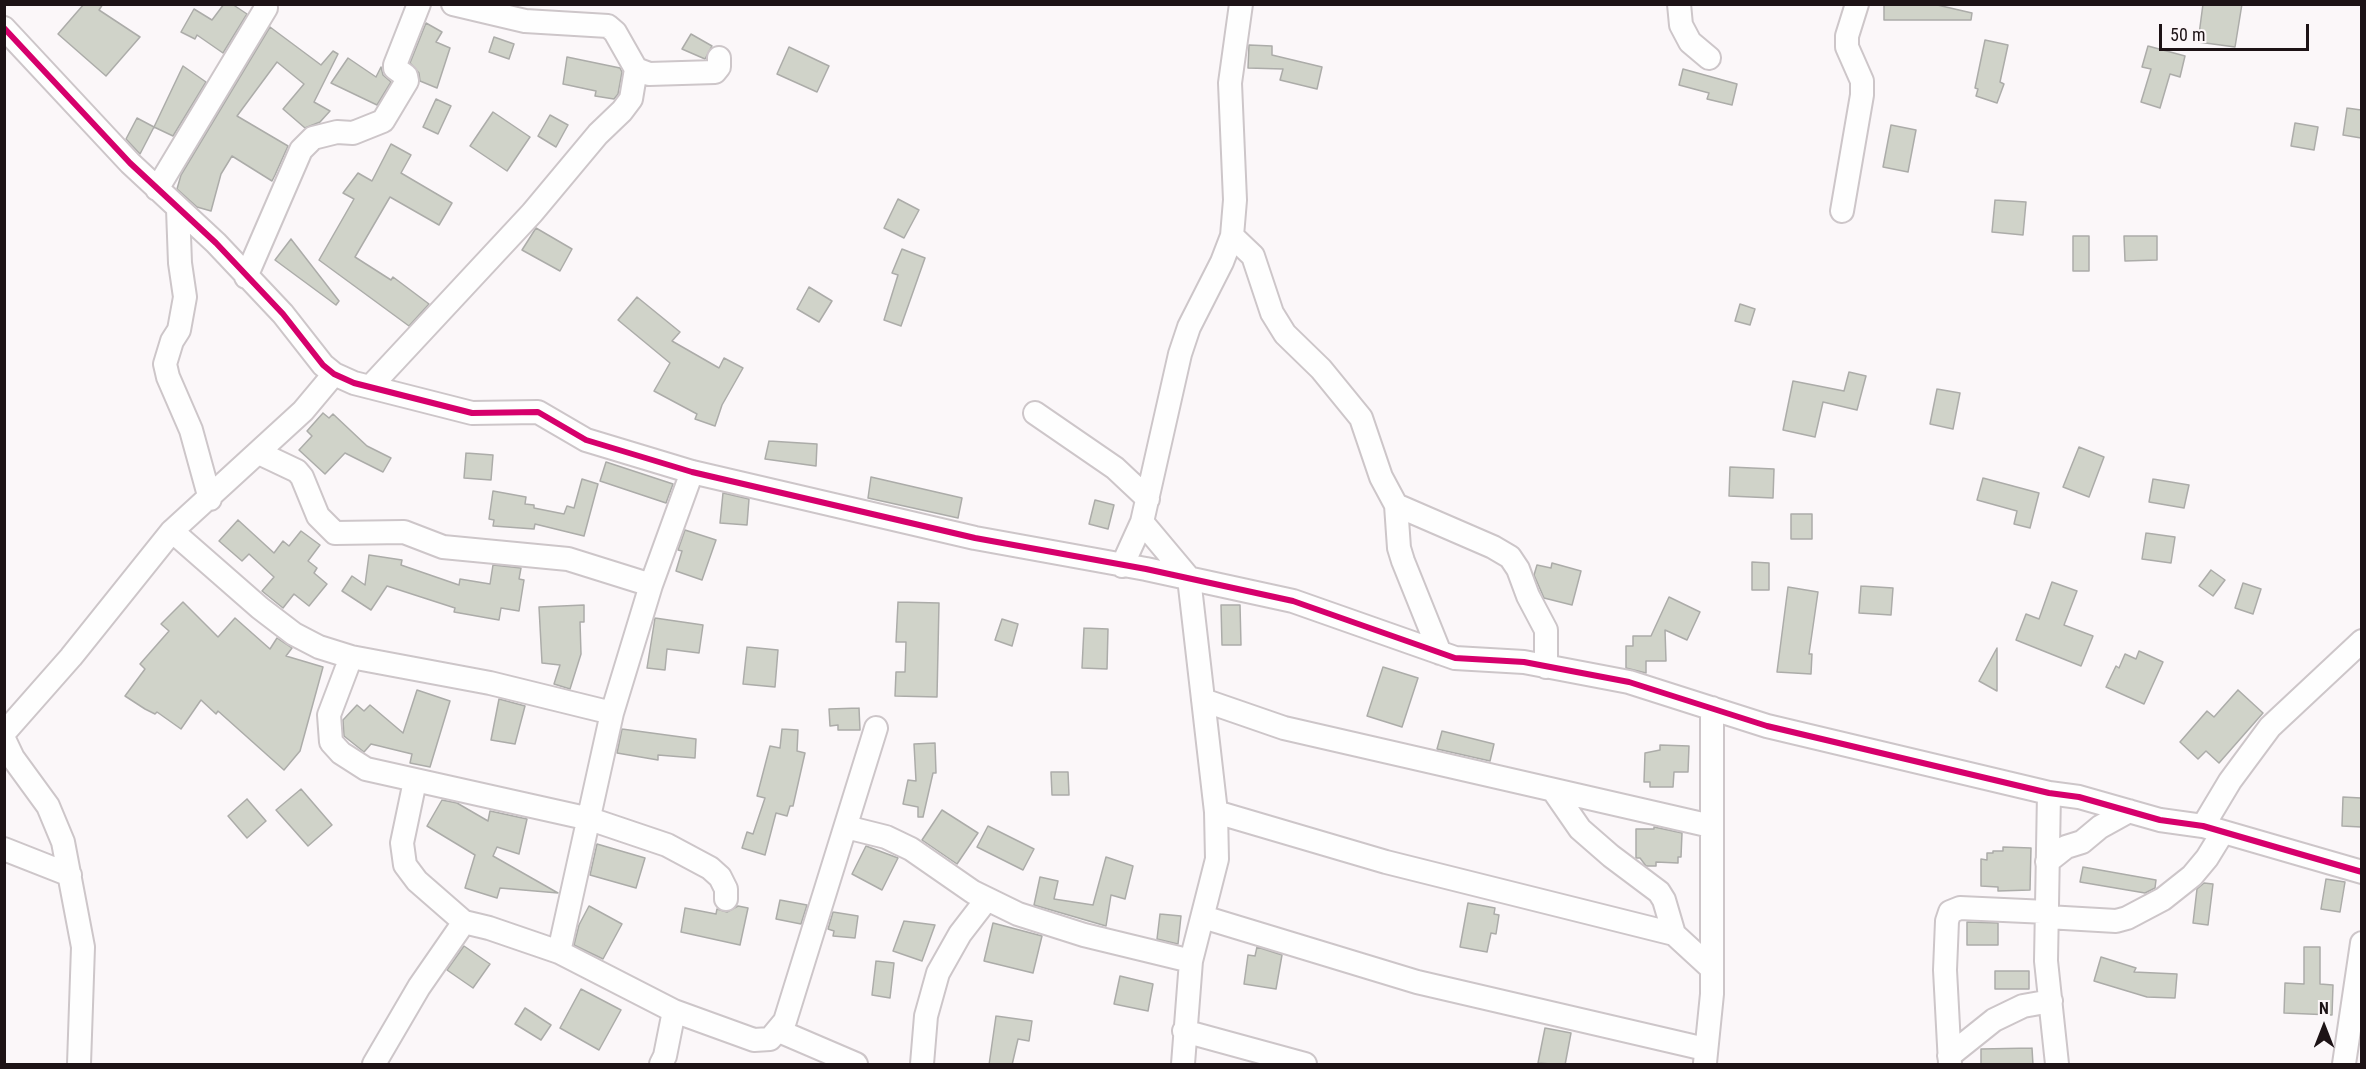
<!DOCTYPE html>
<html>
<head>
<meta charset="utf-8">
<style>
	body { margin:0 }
	#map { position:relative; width:2366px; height:1069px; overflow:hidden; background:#fbf7f9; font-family:"Roboto Condensed",sans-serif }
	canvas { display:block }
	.frame { position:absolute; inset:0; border:6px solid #1d1316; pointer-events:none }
	.north { position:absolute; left:2294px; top:997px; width:60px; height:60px; -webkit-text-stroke:4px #fcf6f8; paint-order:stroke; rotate:0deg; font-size:16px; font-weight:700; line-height:24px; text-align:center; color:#1d1316 }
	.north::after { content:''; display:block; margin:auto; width:21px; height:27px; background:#1d1316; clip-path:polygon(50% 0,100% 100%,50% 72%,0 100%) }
	.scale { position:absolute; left:2159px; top:24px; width:150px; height:27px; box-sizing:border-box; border:3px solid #1d1316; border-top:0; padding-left:8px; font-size:18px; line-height:21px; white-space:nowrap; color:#1d1316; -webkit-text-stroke:4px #fcf6f8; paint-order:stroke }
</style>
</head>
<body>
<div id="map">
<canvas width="2366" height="1069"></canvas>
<div class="frame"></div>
<div class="north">N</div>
<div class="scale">50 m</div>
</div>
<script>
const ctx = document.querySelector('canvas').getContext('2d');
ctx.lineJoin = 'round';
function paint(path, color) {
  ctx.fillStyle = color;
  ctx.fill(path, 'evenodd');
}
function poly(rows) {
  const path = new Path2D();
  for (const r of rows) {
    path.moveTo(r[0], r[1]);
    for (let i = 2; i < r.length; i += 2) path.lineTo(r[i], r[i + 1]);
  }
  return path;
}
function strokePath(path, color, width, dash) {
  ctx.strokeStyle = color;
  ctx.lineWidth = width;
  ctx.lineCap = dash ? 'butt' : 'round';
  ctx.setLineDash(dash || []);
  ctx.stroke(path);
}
const building = poly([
	[84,4,103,4,99,10,140,37,106,76,58,34,84,4],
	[224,4,232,4,247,14,223,53,197,35,195,39,181,32,194,9,212,20,224,4],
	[1884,4,1933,4,1972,13,1971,20,1884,20,1884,4],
	[2203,4,2242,4,2235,47,2198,42,2203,4],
	[426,23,442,32,436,42,450,48,437,88,420,81,419,73,410,63,426,23],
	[270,27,321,65,333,51,338,54,314,102,330,111,320,122,305,128,283,109,304,84,277,62,237,116,288,146,275,175,272,181,232,156,221,174,211,211,197,207,177,189,181,175,270,27],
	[691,34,712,46,705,59,682,49,691,34],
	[494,37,514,44,509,59,489,52,494,37],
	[1985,40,2008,45,2000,82,2004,84,1997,103,1976,96,1978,89,1975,88,1985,40],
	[1249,45,1272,46,1272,55,1322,67,1317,89,1280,80,1283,69,1248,68,1249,45],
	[2148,46,2185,56,2180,77,2170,74,2160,108,2141,102,2151,69,2142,67,2148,46],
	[789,47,829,66,817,92,777,74,789,47],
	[567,57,620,68,622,72,618,94,614,99,595,96,596,91,563,84,567,57],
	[348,58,376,77,381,67,383,75,391,82,377,105,331,83,348,58],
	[183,66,206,82,173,136,154,127,183,66],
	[1683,69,1737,84,1732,105,1707,99,1709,93,1679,85,1683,69],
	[436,99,451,106,438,134,423,127,436,99],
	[2347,108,2361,110,2361,138,2343,135,2347,108],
	[493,112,530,137,507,171,470,146,493,112],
	[550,115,568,125,556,147,538,136,550,115],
	[137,118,154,127,140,154,126,139,137,118],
	[2295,123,2318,127,2314,150,2291,146,2295,123],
	[1891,125,1916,130,1908,172,1883,167,1891,125],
	[391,144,411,155,401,173,452,203,439,225,390,197,355,257,391,280,393,277,429,304,409,326,319,260,354,199,343,193,358,173,372,181,391,144],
	[898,199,919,210,904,238,884,228,898,199],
	[1995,200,2026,202,2023,235,1992,232,1995,200],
	[536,228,572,249,560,271,522,250,536,228],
	[2073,236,2089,236,2089,271,2073,271,2073,236],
	[2124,236,2157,236,2157,260,2125,261,2124,236],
	[291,239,339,301,336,305,275,260,291,239],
	[902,249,925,258,901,326,884,320,898,275,892,273,902,249],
	[809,287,832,301,819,322,797,309,809,287],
	[637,297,680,332,672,341,719,368,724,358,743,368,722,405,715,426,695,419,697,414,654,391,670,363,618,320,637,297],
	[1740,304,1755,309,1750,325,1735,321,1740,304],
	[1849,372,1866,376,1857,410,1823,402,1815,437,1783,430,1793,381,1844,391,1849,372],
	[1937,389,1960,393,1953,429,1930,424,1937,389],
	[323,413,329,418,333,414,367,446,391,458,383,472,345,453,325,474,299,450,312,436,307,431,323,413],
	[769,441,817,444,816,466,765,459,769,441],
	[2079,447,2104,457,2089,497,2063,487,2079,447],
	[466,453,493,455,491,480,464,478,466,453],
	[606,462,673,484,666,503,600,481,606,462],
	[1730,467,1774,469,1773,498,1729,496,1730,467],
	[871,477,962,498,958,518,868,498,871,477],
	[1983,478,2039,493,2030,528,2014,524,2017,511,1977,500,1983,478],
	[582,479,598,484,584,536,535,524,534,529,493,526,494,520,489,519,493,491,526,497,525,504,534,505,534,508,564,514,567,506,574,508,582,479],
	[2153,479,2189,485,2184,508,2149,502,2153,479],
	[723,493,749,499,747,525,720,523,723,493],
	[1095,500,1114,505,1108,529,1089,524,1095,500],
	[1791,514,1812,514,1812,539,1791,539,1791,514],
	[238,520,274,553,283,541,289,546,301,531,320,545,308,561,317,568,314,573,327,584,309,606,294,594,283,608,262,591,274,577,249,554,242,561,219,541,238,520],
	[685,530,716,540,702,580,676,571,682,551,678,550,685,530],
	[2146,533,2175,537,2171,563,2142,559,2146,533],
	[369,555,402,560,401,565,459,585,460,579,490,584,493,565,521,568,519,579,524,580,519,611,501,608,499,620,454,612,455,608,387,586,371,610,342,591,352,576,365,585,369,555],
	[1752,562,1769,563,1769,590,1752,590,1752,562],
	[1552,563,1581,571,1572,605,1544,598,1541,591,1534,575,1537,565,1551,568,1552,563],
	[2211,570,2225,580,2213,596,2199,586,2211,570],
	[2052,582,2077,591,2064,625,2093,636,2081,666,2016,640,2026,614,2039,619,2052,582],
	[2243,583,2261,589,2253,614,2235,608,2243,583],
	[1861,586,1893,588,1891,615,1859,613,1861,586],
	[1788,587,1818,592,1809,654,1812,654,1811,674,1777,672,1788,587],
	[1669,597,1700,612,1687,640,1665,630,1666,661,1646,661,1646,673,1626,668,1626,646,1633,646,1633,636,1651,636,1669,597],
	[183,602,218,637,235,618,270,649,277,638,292,648,286,656,323,667,300,751,284,770,218,711,216,714,201,700,181,729,157,712,155,714,145,709,125,696,145,669,140,664,169,631,161,624,183,602],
	[898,602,939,603,937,697,895,696,896,672,905,672,906,642,896,642,898,602],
	[584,605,584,622,580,622,581,654,570,689,554,684,560,665,542,663,539,607,584,605],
	[1221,605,1240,605,1241,645,1222,645,1221,605],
	[655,618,703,625,699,653,667,649,665,670,647,668,655,618],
	[1002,619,1018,624,1012,646,995,640,1002,619],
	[1084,628,1108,629,1107,669,1082,668,1084,628],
	[747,647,778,650,775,687,743,684,747,647],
	[1997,648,1997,691,1979,681,1997,648],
	[2139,651,2163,662,2144,704,2106,687,2116,666,2119,668,2125,654,2136,659,2139,651],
	[1383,667,1418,678,1402,727,1367,716,1383,667],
	[417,690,450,701,430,767,410,763,412,754,371,744,364,752,344,736,343,720,357,705,364,711,370,705,403,733,417,690],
	[2238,690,2263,713,2219,763,2206,751,2198,759,2180,742,2207,711,2214,717,2238,690],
	[499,699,525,706,515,744,491,740,499,699],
	[859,708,860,730,838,730,838,725,830,726,829,709,859,708],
	[622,729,696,739,695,758,658,755,658,760,617,753,622,729],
	[782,729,798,730,797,751,805,753,793,806,790,806,787,816,776,813,765,855,742,848,747,832,753,834,765,798,757,796,770,746,780,748,782,729],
	[1442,731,1494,744,1490,761,1437,749,1442,731],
	[935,743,936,773,933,773,923,817,918,817,918,807,903,804,908,780,916,781,914,744,935,743],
	[1660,745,1689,746,1688,772,1674,772,1673,787,1650,787,1650,782,1644,782,1645,753,1660,750,1660,745],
	[1051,772,1068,772,1069,795,1052,795,1051,772],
	[301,789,332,825,308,846,276,810,301,789],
	[2343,797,2361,798,2361,827,2342,826,2343,797],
	[247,799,266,821,247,838,228,816,247,799],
	[442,800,457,803,488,821,490,811,527,819,519,854,497,847,493,856,558,893,500,888,497,898,465,888,475,855,427,826,442,800],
	[942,810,978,833,957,864,922,840,942,810],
	[988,826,1034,849,1023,870,977,847,988,826],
	[1654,827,1682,833,1681,857,1678,857,1678,863,1656,862,1656,866,1646,866,1640,858,1636,858,1636,829,1654,829,1654,827],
	[597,844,645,858,636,888,590,875,597,844],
	[866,846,898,858,882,890,852,874,866,846],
	[2003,847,2031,848,2030,890,1998,891,1998,887,1981,886,1981,859,1987,860,1987,853,1993,853,1993,851,2003,851,2003,847],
	[1106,857,1133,866,1125,899,1111,895,1106,926,1034,905,1040,877,1058,881,1054,899,1093,905,1106,857],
	[2083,867,2156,880,2155,888,2145,893,2080,882,2083,867],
	[2326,879,2345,882,2340,912,2321,909,2326,879],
	[2204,883,2213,884,2208,925,2193,923,2197,889,2204,883],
	[780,900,807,905,801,924,776,919,780,900],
	[1468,903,1495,908,1494,914,1499,915,1496,934,1491,933,1487,952,1460,947,1468,903],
	[589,906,622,924,603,959,574,945,579,925,589,906],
	[738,906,748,908,740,945,681,932,685,908,716,914,717,909,727,912,738,906],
	[833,912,858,916,855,938,833,936,834,931,828,929,833,912],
	[1160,914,1181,916,1178,944,1157,939,1160,914],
	[904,921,935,925,922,961,893,951,904,921],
	[1967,922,1998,923,1998,945,1967,945,1967,922],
	[993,923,1042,936,1033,973,984,961,993,923],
	[464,946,490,964,473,988,447,970,464,946],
	[1257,947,1282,955,1276,989,1244,984,1248,955,1255,956,1257,947],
	[2304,947,2320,947,2320,984,2333,985,2332,1015,2284,1013,2285,983,2304,984,2304,947],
	[2101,957,2136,968,2134,972,2177,974,2175,998,2147,997,2094,981,2101,957],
	[876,961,894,963,890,998,872,995,876,961],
	[1995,971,2029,971,2029,989,1995,989,1995,971],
	[1120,976,1153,984,1148,1011,1114,1004,1120,976],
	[581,989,621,1010,599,1050,560,1028,581,989],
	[525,1008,551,1025,541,1040,515,1024,525,1008],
	[996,1016,1032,1021,1029,1041,1018,1039,1012,1065,989,1065,996,1016],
	[1545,1028,1571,1033,1565,1065,1538,1063,1545,1028],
	[2032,1048,2033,1065,1981,1065,1981,1049,2032,1048]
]);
paint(building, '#d0d3c9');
strokePath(building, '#acaca9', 1.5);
const minor = poly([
	[453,4,525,21,608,26,615,32,636,69,649,74,715,72,719,67,719,58],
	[1679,4,1681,25,1690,42,1709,58],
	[4,28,130,163,216,243,283,314,323,365,334,374,354,383,472,413,538,412,586,440,692,472,975,538,1146,569,1293,601,1455,658,1524,662,1629,682,1767,726,2049,793,2079,797,2160,820,2203,826,2362,872],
	[157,189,266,8,265,4],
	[178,209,180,263,185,297,179,330,172,341,165,364,168,377,191,430,210,499],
	[1842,211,1862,95,1862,81,1847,47,1847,36,1857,4],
	[1232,236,1253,256,1272,313,1285,334,1321,369,1361,418,1381,477,1396,505,1399,548,1403,561,1440,653],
	[246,277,301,150,313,138,337,132,353,133,383,121,407,81,406,76,395,68,395,65,419,4],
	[370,387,532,213,598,134,622,111,631,99,636,69],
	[1035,413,1115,468,1148,499],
	[259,453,297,471,302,477,318,516,335,533,404,532,443,547,568,559,651,585],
	[1396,505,1493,547,1510,557,1518,569,1528,596,1546,630,1546,667],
	[1142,522,1189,578,1216,812,1217,859,1191,961,1183,1064],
	[172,531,260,608,294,634,319,647,351,657,490,683,612,713],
	[1122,566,1142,522,1180,354,1189,327,1222,262,1232,236,1235,200,1230,83,1241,4],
	[351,657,329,715,331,742,341,753,366,769,590,819,667,845,710,868,720,877,726,889,726,899],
	[1203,700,1284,728,1711,826],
	[4,733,71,657,172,531,303,411,334,374],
	[4,739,13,758,48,806,63,842,83,947,79,1064],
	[415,781,402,843,405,865,417,881,464,922,489,928,559,952,674,1011,754,1040,770,1039,785,1021,876,728],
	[1553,790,1580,829,1611,856,1659,892,1664,900,1674,934,1711,968],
	[2049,793,2046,961,2057,1064],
	[1216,812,1386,862,1674,934],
	[2203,826,2230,781,2270,727,2362,641],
	[846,827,886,837,911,849,973,892,1018,914,1084,935,1191,961],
	[4,849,70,875],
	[2047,862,2066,847,2082,842,2100,827,2129,811],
	[1203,917,1417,982,1705,1049],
	[2047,917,2116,921,2127,918,2163,899,2192,876,2207,858,2223,832],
	[559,952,612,713,651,585,692,472],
	[779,1031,856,1064],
	[1184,1031,1305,1064],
	[1949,1056,1994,1020,2023,1006,2051,1001],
	[1705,1063,1712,994,1712,708],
	[374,1064,419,987,464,922],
	[661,1064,665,1056,674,1011],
	[922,1064,926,1016,938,973,960,934,987,899],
	[1950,1064,1945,970,1947,921,1950,912,1960,908,2047,912],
	[2344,1064,2362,943]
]);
strokePath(minor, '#cdc6c9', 26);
strokePath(minor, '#fefefe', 22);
strokePath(poly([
	[4,28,130,163,216,243,283,314,323,365,334,374,354,383,472,413,538,412,586,440,692,472,975,538,1146,569,1293,601,1455,658,1524,662,1629,682,1767,726,2049,793,2079,797,2160,820,2203,826,2362,872]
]), '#d6006c', 6);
</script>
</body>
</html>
